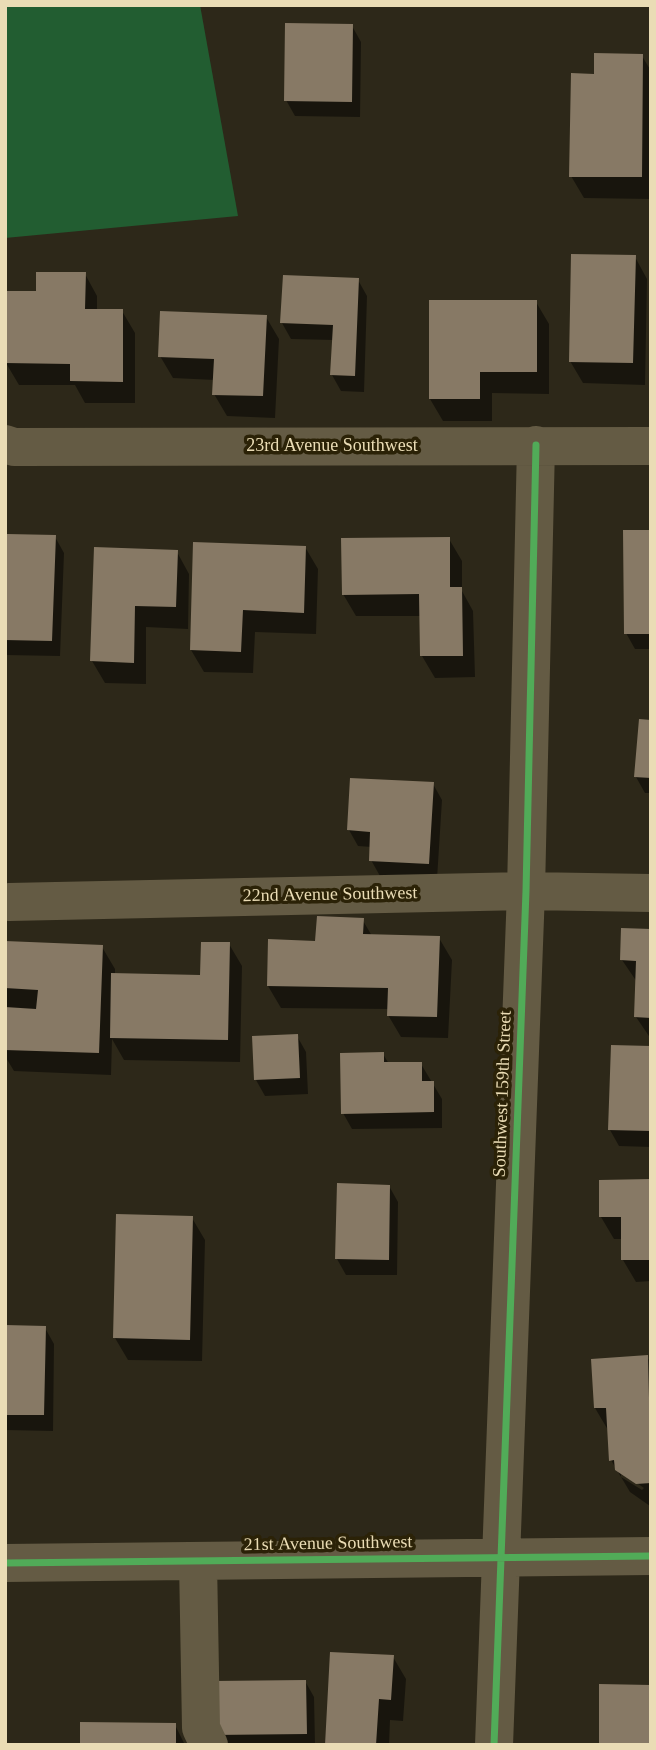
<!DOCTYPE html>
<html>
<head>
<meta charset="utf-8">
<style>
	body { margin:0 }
	#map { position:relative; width:656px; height:1750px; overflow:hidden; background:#2d2819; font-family:Georgia,serif }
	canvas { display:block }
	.frame { position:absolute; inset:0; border:7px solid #eadcb5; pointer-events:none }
</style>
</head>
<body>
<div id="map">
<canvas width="656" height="1750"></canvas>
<div class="frame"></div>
</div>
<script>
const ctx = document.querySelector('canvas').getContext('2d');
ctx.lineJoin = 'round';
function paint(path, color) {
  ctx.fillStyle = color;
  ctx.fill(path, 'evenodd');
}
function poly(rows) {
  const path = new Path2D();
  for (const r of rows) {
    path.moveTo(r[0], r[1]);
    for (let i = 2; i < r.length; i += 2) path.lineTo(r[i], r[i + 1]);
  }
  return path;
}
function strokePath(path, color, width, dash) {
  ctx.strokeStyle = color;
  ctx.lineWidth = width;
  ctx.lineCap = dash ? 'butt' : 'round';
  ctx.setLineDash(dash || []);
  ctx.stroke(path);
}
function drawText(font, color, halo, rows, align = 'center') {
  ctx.font = font + ' Georgia,serif';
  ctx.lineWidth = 7;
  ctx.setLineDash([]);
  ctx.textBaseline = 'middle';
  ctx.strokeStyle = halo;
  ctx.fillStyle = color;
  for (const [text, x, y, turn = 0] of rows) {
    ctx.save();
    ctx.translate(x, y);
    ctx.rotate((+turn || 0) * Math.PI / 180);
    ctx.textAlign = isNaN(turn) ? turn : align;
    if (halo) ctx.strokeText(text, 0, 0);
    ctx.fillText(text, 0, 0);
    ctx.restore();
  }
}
paint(poly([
	[5,5,200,5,238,216,5,238]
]), '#225d31');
paint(poly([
	[352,26,361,42,360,117,295,116,286,100],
	[642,56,651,71,651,199,584,198,571,176,595,76],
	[635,257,647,279,645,385,583,383,570,361],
	[85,274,97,296,97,311,122,311,135,333,135,403,85,403,75,385,19,385,6,363,38,293],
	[358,280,367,296,364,392,341,391,332,375,334,340,291,339,282,323],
	[536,302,549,324,549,394,492,393,492,421,443,421,430,399],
	[266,317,279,339,275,418,227,416,214,394,215,380,173,378,160,356],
	[651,532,651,649,635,649,626,633],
	[9,536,55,537,64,553,60,656,5,655],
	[449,539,462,561,462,591,473,611,475,677,435,678,422,656,421,616,356,616,343,594],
	[305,547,318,569,316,634,255,632,253,673,204,672,191,650],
	[177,552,189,574,188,629,146,627,146,684,105,683,92,661],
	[651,721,651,793,645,793,636,777],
	[433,784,442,800,437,879,380,876,371,860,372,847,358,846,349,830],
	[362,919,372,936,439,938,452,960,448,1038,401,1037,388,1015,389,1009,281,1008,268,986,317,943],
	[651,931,651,1039,636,1017,637,982,622,960],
	[5,943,102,947,115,969,115,975,202,976,229,944,242,966,240,1062,124,1060,112,1039,111,1075,14,1071,5,1056],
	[297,1036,306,1052,308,1094,265,1096,256,1080],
	[651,1048,651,1147,619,1146,610,1130],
	[383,1054,389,1064,421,1064,442,1099,442,1128,352,1129,343,1113],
	[651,1181,651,1281,636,1282,623,1260,623,1239,614,1239,601,1217],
	[389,1186,398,1202,397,1275,346,1275,337,1259],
	[192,1218,205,1240,202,1361,128,1360,115,1338],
	[5,1327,45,1328,54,1344,53,1431,5,1430],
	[647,1357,651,1363,650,1506,630,1492,611,1460,608,1430,595,1408],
	[621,1472,644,1488,642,1490,621,1477],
	[393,1657,406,1679,403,1721,390,1720,389,1745,327,1745],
	[305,1681,314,1697,315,1745,220,1745,214,1735],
	[175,1725,185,1745,82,1745]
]), '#0007');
paint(poly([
	[285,23,353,24,352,102,284,101],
	[594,53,643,54,642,177,569,177,571,73,594,74],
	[571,254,636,255,633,363,569,362],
	[36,272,86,272,85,309,123,309,123,382,70,381,70,364,5,363,5,291,36,291],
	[283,275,359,278,355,376,330,375,333,325,280,323],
	[429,300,537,300,537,372,480,372,480,399,429,399],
	[160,311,267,315,263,396,212,395,214,359,158,357],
	[623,530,651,530,651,634,624,634],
	[7,534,56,535,52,641,5,640],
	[450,537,450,587,462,587,463,656,420,656,419,594,342,595,341,538],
	[193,542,306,546,304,613,243,610,241,652,190,650],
	[94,547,178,550,176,607,135,606,134,663,90,661],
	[639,719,651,720,651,778,634,777],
	[350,778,434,782,429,864,369,861,370,832,347,830],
	[317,916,364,918,363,934,440,936,437,1017,387,1016,388,988,267,986,268,939,315,941],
	[621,928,651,929,651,1018,634,1017,636,961,620,960],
	[5,941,103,945,99,1053,5,1050,5,1007,36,1009,38,990,5,988],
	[201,942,230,942,228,1040,110,1038,111,973,200,975],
	[298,1034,300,1078,254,1080,252,1036],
	[611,1045,651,1046,651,1131,608,1130],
	[384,1052,384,1062,422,1062,422,1081,434,1081,434,1112,341,1114,340,1053],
	[651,1179,651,1260,621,1260,621,1217,599,1217,599,1180],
	[337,1183,390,1185,389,1260,335,1259],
	[116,1214,193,1216,190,1340,113,1338],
	[5,1325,46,1326,44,1415,5,1415],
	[648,1355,651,1483,636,1484,615,1470,614,1460,609,1461,606,1408,594,1408,591,1359],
	[330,1652,394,1655,391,1700,379,1699,376,1745,325,1745],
	[306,1680,307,1734,213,1735,213,1681],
	[599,1684,651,1685,651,1745,599,1745],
	[80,1722,176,1723,176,1745,80,1745]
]), '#877965');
strokePath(poly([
	[5,444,14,447,651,446],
	[9,902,526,891,651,893],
	[198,1561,201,1728,209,1745],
	[5,1563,651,1556],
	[494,1745,526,891,536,445]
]), '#645b44', 38);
strokePath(poly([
	[5,1563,651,1556],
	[494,1745,526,891,536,445]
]), '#51ab58', 7);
drawText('18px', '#eadcb5', '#2b2207', [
	["23rd Avenue Southwest",332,446],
	["22nd Avenue Southwest",330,895,-1],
	["Southwest 159th Street",503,1094,-88],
	["21st Avenue Southwest",328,1544,-1]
]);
</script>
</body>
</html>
